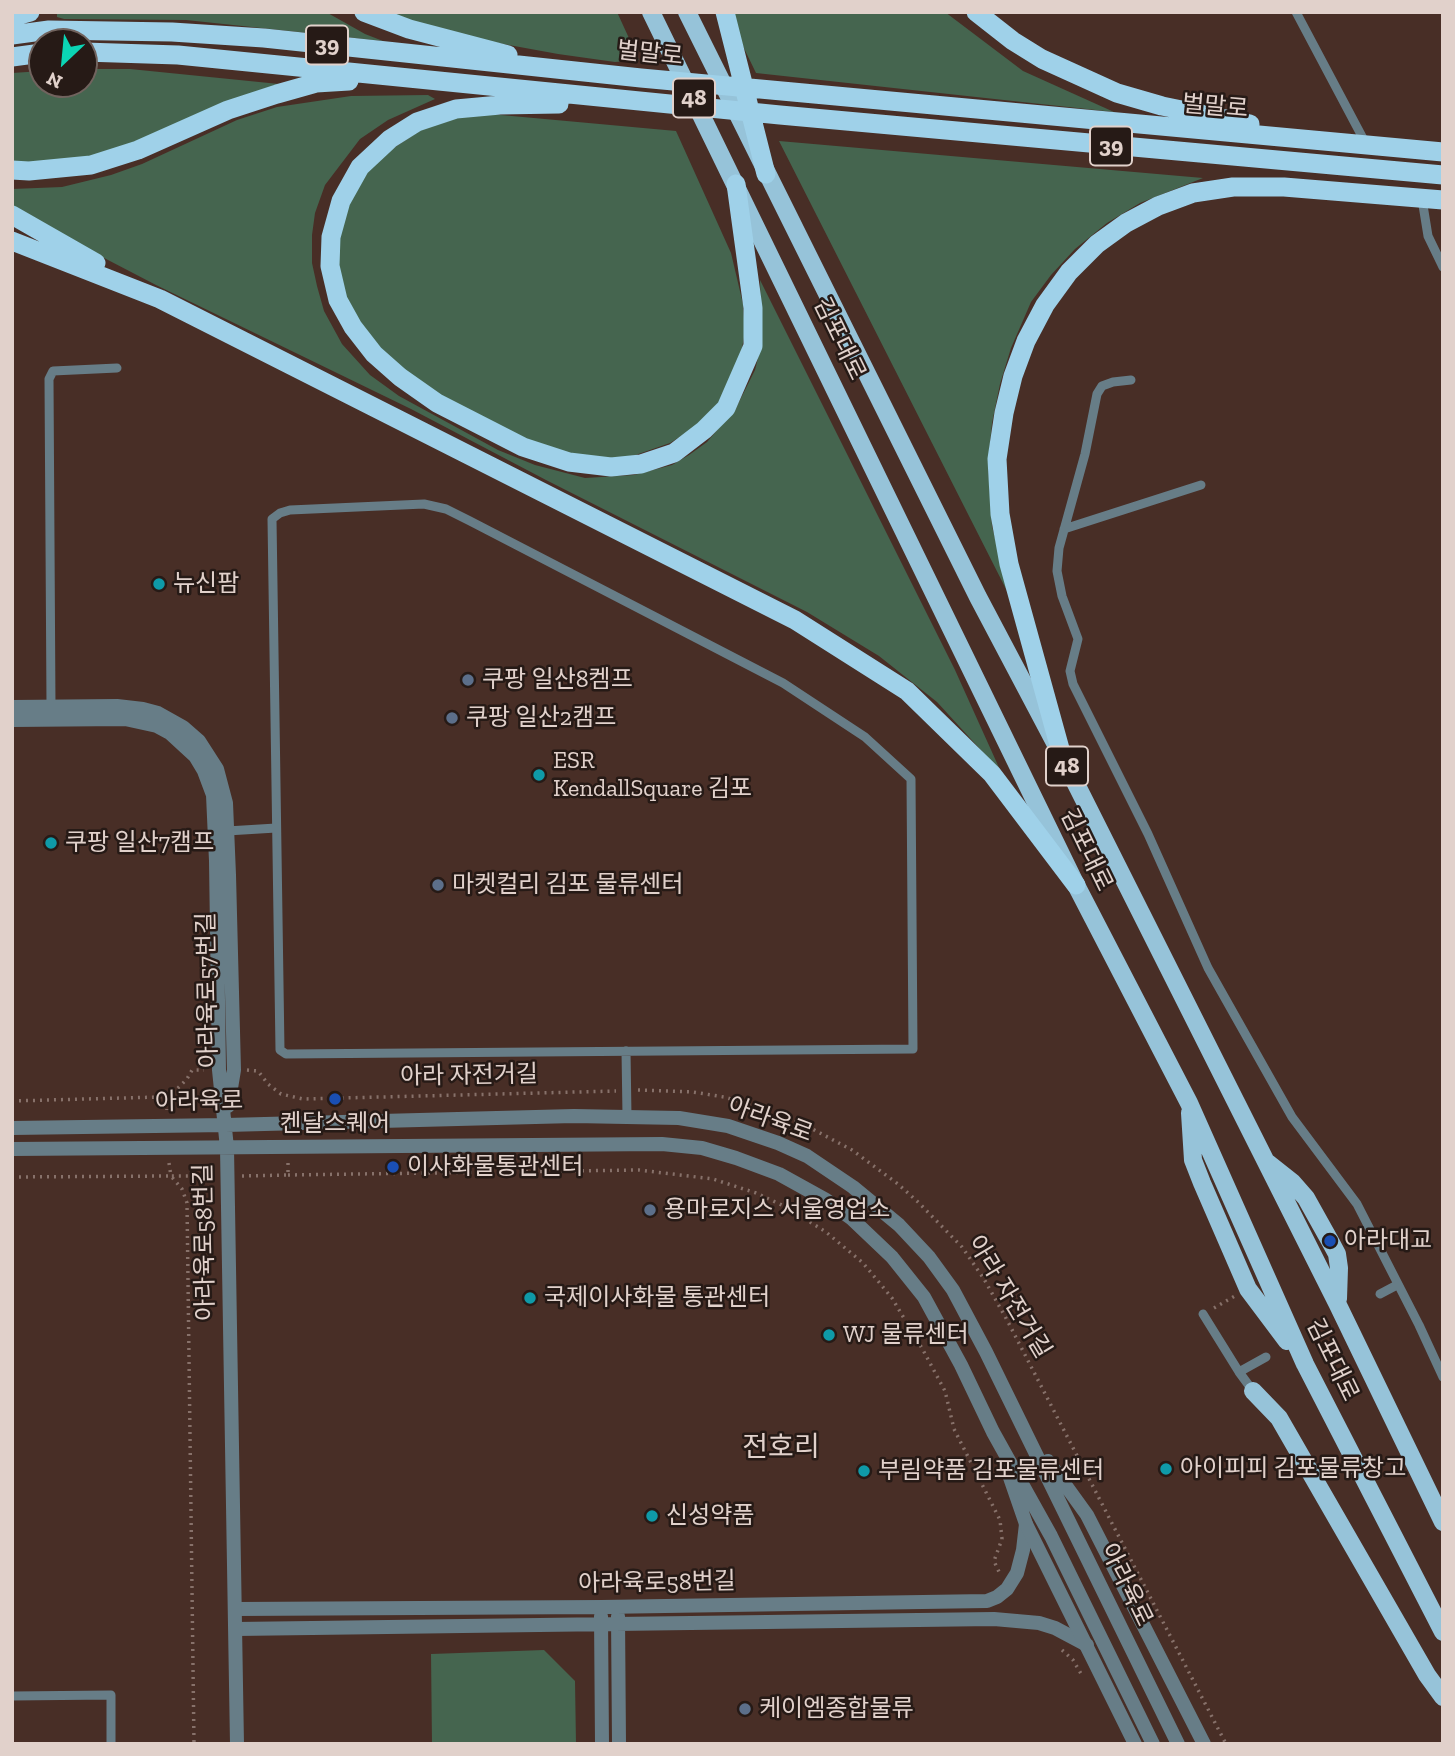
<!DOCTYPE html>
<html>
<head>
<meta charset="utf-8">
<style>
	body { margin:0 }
	#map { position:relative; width:1455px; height:1756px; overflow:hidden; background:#482e26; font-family:"Zilla Slab",serif }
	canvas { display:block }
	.frame { position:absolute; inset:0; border:14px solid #e1d1cb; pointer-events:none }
	.north { position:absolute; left:28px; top:28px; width:70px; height:70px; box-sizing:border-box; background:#261a16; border:2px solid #71635e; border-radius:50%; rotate:206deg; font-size:19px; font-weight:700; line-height:28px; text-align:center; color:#e1d1cb }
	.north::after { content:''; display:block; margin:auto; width:24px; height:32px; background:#0bd5b5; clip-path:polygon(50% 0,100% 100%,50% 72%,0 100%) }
</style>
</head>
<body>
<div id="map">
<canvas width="1455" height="1756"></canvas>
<div class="frame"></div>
<div class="north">N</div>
</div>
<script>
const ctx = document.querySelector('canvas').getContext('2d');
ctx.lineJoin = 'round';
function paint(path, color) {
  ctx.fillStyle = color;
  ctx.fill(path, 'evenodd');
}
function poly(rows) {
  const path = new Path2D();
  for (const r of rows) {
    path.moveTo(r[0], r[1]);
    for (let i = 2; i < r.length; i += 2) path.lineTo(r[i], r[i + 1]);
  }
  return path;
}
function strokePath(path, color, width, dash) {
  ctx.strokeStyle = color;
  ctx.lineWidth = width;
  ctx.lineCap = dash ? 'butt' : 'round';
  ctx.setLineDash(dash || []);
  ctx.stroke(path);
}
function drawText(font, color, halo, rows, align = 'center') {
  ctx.font = font + ' "Zilla Slab","Noto Sans KR",serif';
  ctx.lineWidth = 5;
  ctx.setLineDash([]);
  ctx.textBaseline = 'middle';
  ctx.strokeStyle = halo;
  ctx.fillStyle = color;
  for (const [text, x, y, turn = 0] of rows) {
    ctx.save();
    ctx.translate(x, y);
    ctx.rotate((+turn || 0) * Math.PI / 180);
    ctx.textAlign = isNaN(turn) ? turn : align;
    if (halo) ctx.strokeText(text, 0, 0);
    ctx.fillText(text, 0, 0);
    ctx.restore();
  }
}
paint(poly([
	[57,12,326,12,365,34,383,41,186,20,64,19,57,17],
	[366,12,617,12,639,60,615,62,558,54,465,37],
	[732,12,945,12,1023,71,1114,112,756,73,740,40],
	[84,69,130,69,279,84,98,159,12,167,12,73,42,71,42,84,84,84],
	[428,95,435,99,388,120,360,139,325,185,315,213,312,235,312,263,317,286,324,311,342,344,370,375,399,396,498,450,535,465,585,478,634,475,672,465,689,455,707,442,736,408,755,370,762,342,760,280,955,670,1001,772,937,702,879,656,807,612,546,480,411,409,156,285,12,210,12,189,62,187,111,175,142,164,237,120,277,107,351,96],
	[490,114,676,131,731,253,743,304,745,332,739,364,720,401,700,424,670,443,627,458,607,460,549,450,433,395,385,360,341,292,337,260,343,214,364,175,383,155,421,130,447,119],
	[779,141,1203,178,1140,203,1107,223,1075,249,1051,275,1031,302,1011,348,1000,384,992,423,988,464,992,526,1009,595],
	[544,1650,575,1681,576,1744,432,1744,431,1654]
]), '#45654f');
strokePath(poly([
	[247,1070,258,1071,268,1084,281,1094,303,1099,616,1091],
	[638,1090,693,1092,724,1097,778,1113,803,1124,852,1150,898,1184,918,1202,962,1247,984,1279,1007,1320,1226,1744],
	[167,1095,167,1110],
	[12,1101,160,1097,176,1090,187,1079,192,1070,204,1070],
	[169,1163,171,1176,214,1176],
	[288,1175,639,1170,713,1179,756,1193,786,1207,826,1232,863,1263,892,1298,923,1350,945,1391,954,1429,1000,1520,1002,1539,994,1561,1000,1574],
	[242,1176,288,1175,288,1162],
	[12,1177,171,1176,182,1189,187,1203,194,1744],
	[1214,1308,1235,1296],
	[1062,1650,1073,1660,1083,1677]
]), '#87716a', 3.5, [2, 5]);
strokePath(poly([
	[1296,12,1366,144],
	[1422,199,1428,236,1443,267],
	[1131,380,1113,382,1102,386,1097,394,1085,454,1059,548,1057,571,1062,596,1078,639,1070,671,1073,684,1148,834,1208,968,1292,1117,1357,1204,1419,1325,1443,1377],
	[424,504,446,509,470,521,783,683,865,737,911,779,913,1049,286,1054,280,1050,272,519,280,513,290,510,424,504],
	[1064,529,1201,485],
	[51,706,49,379,53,371,117,368],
	[227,831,276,828],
	[626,1051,627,1116],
	[1380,1294,1397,1285],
	[1203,1314,1239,1372,1253,1391],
	[1239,1372,1266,1357],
	[12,1696,111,1695,111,1744]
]), '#677d87', 9);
strokePath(poly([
	[236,1609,601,1607,987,1601,997,1597,1007,1589,1017,1573,1023,1550,1026,1524],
	[601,1616,602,1744],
	[618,1616,619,1744],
	[236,1629,994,1619,1039,1623,1055,1628,1087,1645]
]), '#677d87', 14);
strokePath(poly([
	[12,707,117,706,143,709,158,713,183,727,199,741,217,769,226,803,229,875,234,1070,228,1106],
	[12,720,125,719,157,726,170,733,195,756,204,771,213,795,216,861,219,1070,227,1148,237,1744],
	[12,1128,226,1125,574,1116,679,1118,728,1126,778,1143,807,1156,853,1187,899,1225,929,1257,953,1290,986,1352,1178,1744],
	[12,1149,662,1144,702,1148,736,1158,779,1174,826,1200,851,1218,892,1257,924,1297,961,1365,993,1432,1051,1536,1153,1744],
	[1048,1461,1087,1515,1204,1744],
	[1007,1469,1026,1524,1135,1744]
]), '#677d87', 14);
strokePath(poly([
	[651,12,1076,885,1189,1103,1305,1364,1443,1632],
	[687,12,978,597,1062,756,1337,1303,1443,1522],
	[1190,1113,1193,1160,1202,1183,1248,1289,1287,1341],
	[1268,1163,1292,1182,1306,1198,1330,1241,1337,1254,1339,1268,1338,1299],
	[1253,1391,1279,1418,1427,1675,1443,1697]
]), '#96c3d9', 18);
strokePath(poly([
	[364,12,409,29,508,55],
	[725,12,766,174],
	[976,12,1013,41,1042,59,1117,93,1162,106,1250,124],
	[12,17,30,12],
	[12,35,49,30,172,32,264,38,641,78,1443,152],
	[84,52,178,55,780,115,1443,175],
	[12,57,42,53],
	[559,104,500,105,456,109,417,122,390,139,360,167,341,201,331,237,330,266,338,300,353,327,374,354,400,377,437,403,523,447,569,462,611,467,641,464,674,453,704,430,726,408,753,346,753,308,736,184],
	[12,170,29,171,91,165,138,150,228,110,277,94,316,83,349,81],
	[12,215,96,263],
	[12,241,160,299,795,620,907,691,992,774,1076,885],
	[1062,756,1009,564,1000,514,997,459,1004,413,1013,376,1026,341,1045,305,1069,272,1097,244,1126,223,1158,206,1193,193,1233,187,1284,187,1443,200]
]), '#9fd1e9', 19);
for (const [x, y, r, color] of [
	[159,584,7,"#0f9aa8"],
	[468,680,7,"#5c6f8a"],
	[452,718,7,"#5c6f8a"],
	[539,775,7,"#0f9aa8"],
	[51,843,7,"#0f9aa8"],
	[438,885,7,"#5c6f8a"],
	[335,1099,7,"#1a4fb4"],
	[393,1167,7,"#1a4fb4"],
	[650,1210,7,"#5c6f8a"],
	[1330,1241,7,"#1a4fb4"],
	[530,1298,7,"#0f9aa8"],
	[829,1335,7,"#0f9aa8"],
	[1166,1469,7,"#0f9aa8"],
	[864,1471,7,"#0f9aa8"],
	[652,1516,7,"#0f9aa8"],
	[745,1709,7,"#5c6f8a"]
]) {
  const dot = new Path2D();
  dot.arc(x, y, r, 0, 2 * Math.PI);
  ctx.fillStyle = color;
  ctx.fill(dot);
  strokePath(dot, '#261a16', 2.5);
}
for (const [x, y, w] of [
	[327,45,42],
	[694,98,42],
	[1111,146,42],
	[1067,766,42]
]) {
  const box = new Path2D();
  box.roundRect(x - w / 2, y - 19.5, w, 39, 5);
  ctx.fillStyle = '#261a16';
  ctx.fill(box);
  strokePath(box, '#e1d1cb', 2);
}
drawText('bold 23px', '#e1d1cb', null, [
	["39",327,45],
	["48",694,98],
	["39",1111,146],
	["48",1067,766]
]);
drawText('24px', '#e1d1cb', '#261a16', [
	["벌말로",650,54,6],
	["벌말로",1215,107,5],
	["김포대로",839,339,64],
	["김포대로",1086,850,64],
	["아라육로57번길",208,990,-91],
	["아라 자전거길",469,1076,-1],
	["아라육로",199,1102,-1],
	["아라육로",770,1120,20],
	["아라육로58번길",205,1242,-91],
	["아라 자전거길",1009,1297,59],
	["김포대로",1332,1360,64],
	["아라육로58번길",657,1583,-1],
	["아라육로",1126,1585,64]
]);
drawText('24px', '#e1d1cb', '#261a16', [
	["뉴신팜",173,584],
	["쿠팡 일산8켐프",482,680],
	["쿠팡 일산2캠프",466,718],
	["ESR",553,761],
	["KendallSquare 김포",553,789],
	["쿠팡 일산7캠프",65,843],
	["마켓컬리 김포 물류센터",452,885],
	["켄달스퀘어",335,1124,"center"],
	["이사화물통관센터",407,1167],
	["용마로지스 서울영업소",664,1210],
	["아라대교",1344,1241],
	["국제이사화물 통관센터",544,1298],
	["WJ 물류센터",843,1335],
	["아이피피 김포물류창고",1180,1469],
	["부림약품 김포물류센터",878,1471],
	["신성약품",666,1516],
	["케이엠종합물류",759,1709]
], 'left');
drawText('28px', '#e1d1cb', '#261a16', [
	["전호리",781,1448]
]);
</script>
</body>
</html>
